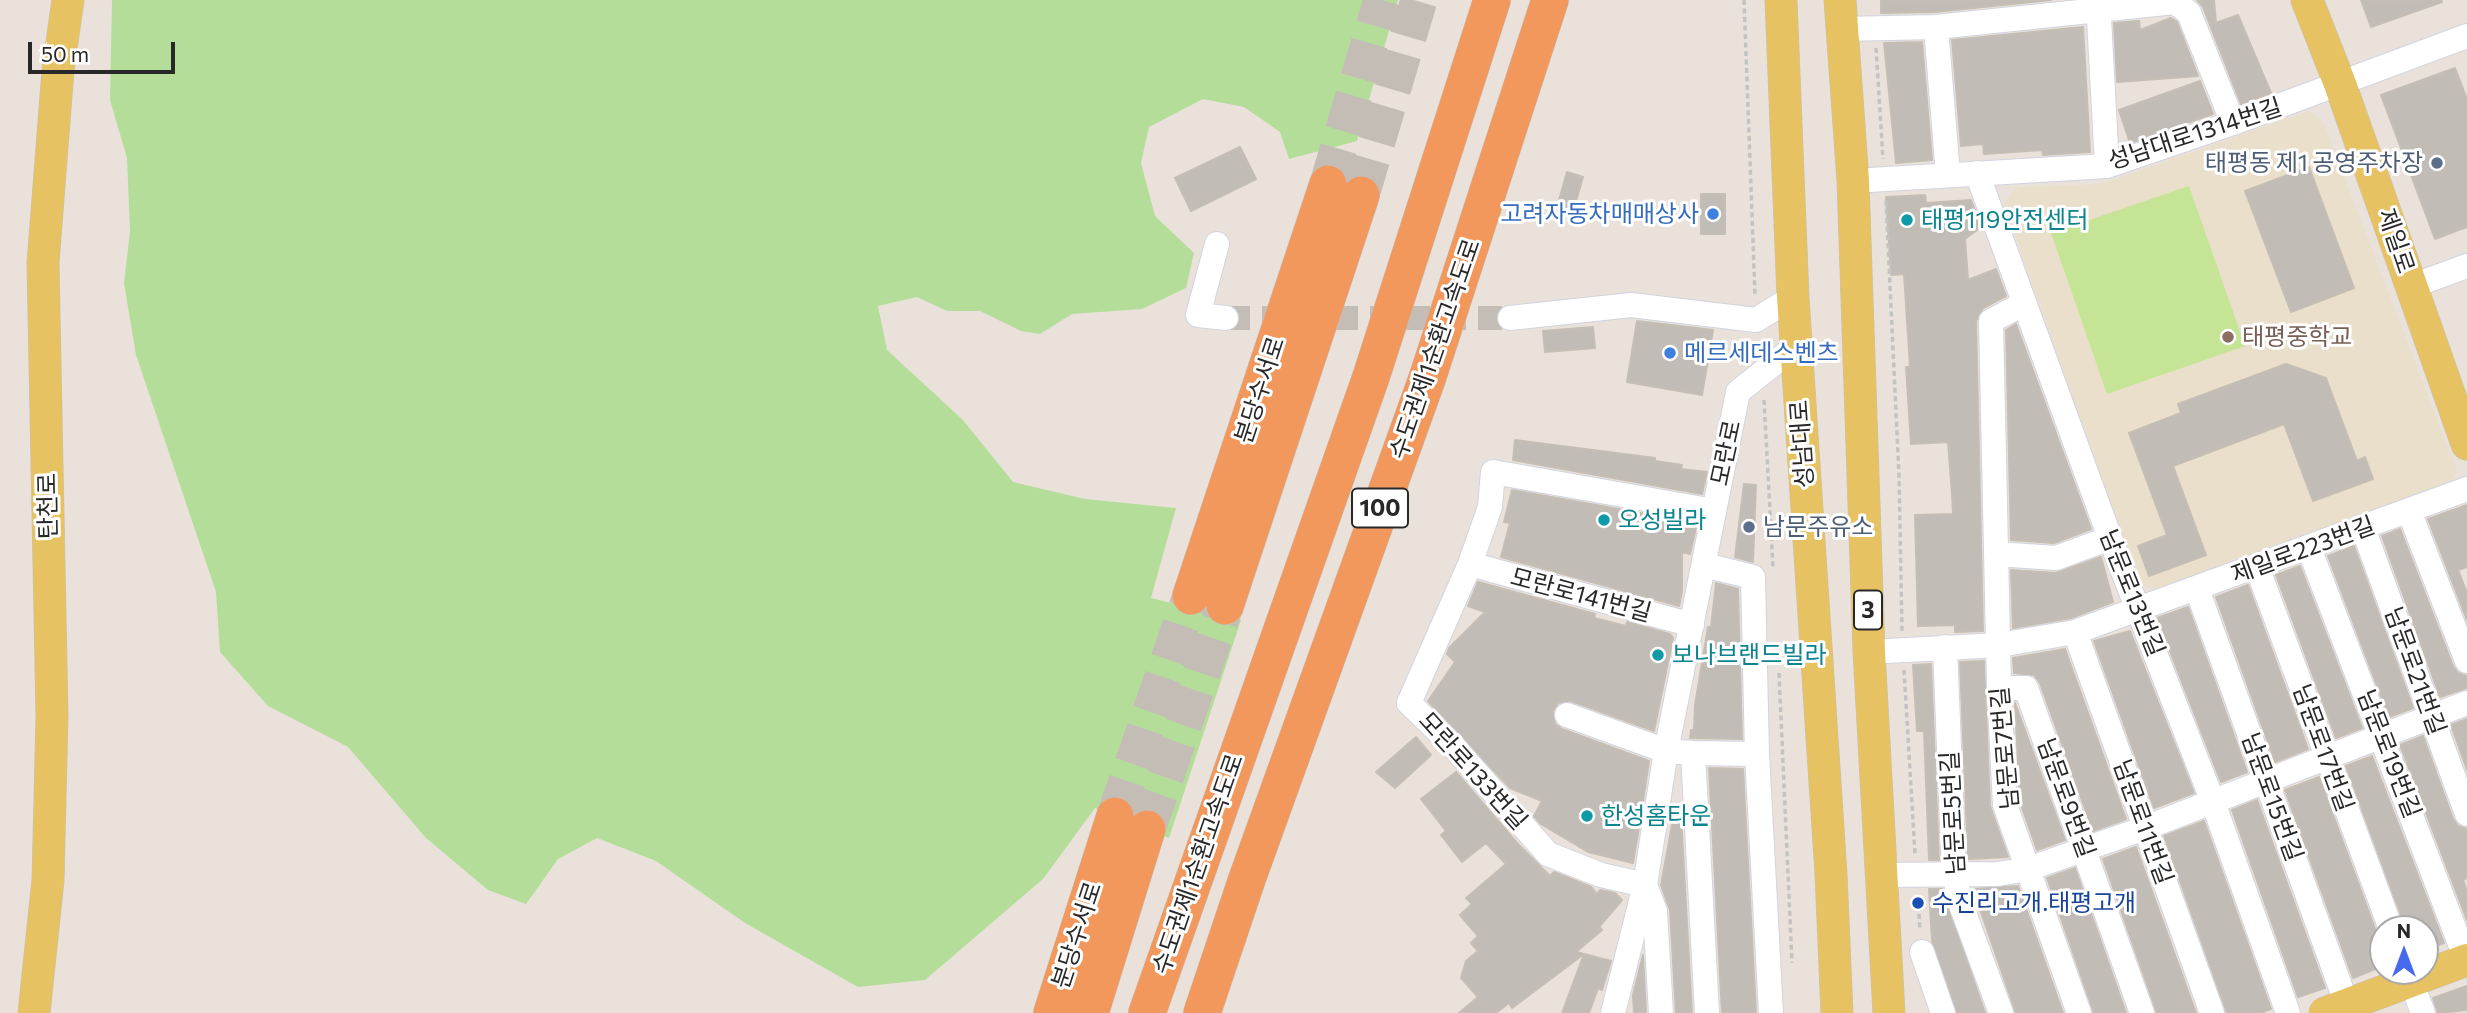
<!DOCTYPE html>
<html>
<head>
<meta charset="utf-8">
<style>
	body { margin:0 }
	#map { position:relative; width:2467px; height:1013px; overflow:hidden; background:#eae2da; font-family:Commissioner,sans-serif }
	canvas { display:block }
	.north { position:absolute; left:2369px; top:915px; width:70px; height:70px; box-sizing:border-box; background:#fff; border:2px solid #a9a9a9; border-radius:50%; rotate:0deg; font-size:19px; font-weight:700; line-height:28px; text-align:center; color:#282828 }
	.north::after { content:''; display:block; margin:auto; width:24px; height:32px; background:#456aed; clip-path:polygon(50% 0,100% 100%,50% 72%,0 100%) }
	.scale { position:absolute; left:28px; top:42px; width:147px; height:32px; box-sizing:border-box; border:4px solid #282828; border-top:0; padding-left:9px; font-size:21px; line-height:24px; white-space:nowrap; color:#282828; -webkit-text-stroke:5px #fff; paint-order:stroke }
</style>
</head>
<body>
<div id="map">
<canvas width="2467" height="1013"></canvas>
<div class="north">N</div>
<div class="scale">50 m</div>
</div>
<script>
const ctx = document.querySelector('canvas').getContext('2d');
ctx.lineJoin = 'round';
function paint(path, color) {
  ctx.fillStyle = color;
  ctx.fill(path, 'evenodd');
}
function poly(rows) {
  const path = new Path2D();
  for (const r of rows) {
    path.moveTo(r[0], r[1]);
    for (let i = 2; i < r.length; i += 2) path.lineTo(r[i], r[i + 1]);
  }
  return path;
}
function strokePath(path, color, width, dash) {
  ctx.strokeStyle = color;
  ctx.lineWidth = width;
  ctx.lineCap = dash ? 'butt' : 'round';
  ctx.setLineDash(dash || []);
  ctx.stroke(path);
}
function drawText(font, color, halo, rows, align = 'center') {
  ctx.font = font + ' Commissioner,"Noto Sans KR",sans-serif';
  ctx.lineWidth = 6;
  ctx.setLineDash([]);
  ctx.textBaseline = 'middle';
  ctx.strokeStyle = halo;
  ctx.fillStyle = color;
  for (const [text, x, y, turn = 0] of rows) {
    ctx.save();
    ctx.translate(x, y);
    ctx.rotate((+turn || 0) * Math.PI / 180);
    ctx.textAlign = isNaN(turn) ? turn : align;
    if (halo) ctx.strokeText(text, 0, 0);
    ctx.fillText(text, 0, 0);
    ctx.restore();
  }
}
paint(poly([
	[2309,111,2323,122,2457,471,2451,484,2154,589,2140,585,2004,204,2016,187,2102,184]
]), '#eadfcb');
paint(poly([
	[112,0,1398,0,1357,141,1289,159,1280,132,1244,107,1203,99,1149,127,1141,163,1155,216,1194,253,1186,288,1142,309,1072,314,1040,334,1021,331,980,311,947,311,917,297,878,306,887,350,963,420,1013,482,1085,499,1176,508,1151,598,1241,620,1169,838,1095,808,1043,879,925,980,858,987,745,923,656,861,597,838,558,859,526,904,488,890,426,838,348,747,268,706,220,652,216,592,136,355,124,283,130,231,127,158,110,100]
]), '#b4dd9a');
paint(poly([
	[2189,186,2245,346,2107,394,2051,233]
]), '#c6e496');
const building = poly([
	[1881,0,2051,0,1935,12,1881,13,1881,0],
	[2197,0,2214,0,2216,23,2238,15,2271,93,2241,104,2203,7,2197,0],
	[2361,0,2441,0,2442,2,2371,27,2361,0],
	[2171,18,2177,22,2198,76,2117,82,2114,23,2139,21,2140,30,2171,18],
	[2083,27,2090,152,2043,155,2042,150,1984,154,1983,144,1961,146,1952,40,2083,27],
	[1922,42,1932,160,1896,163,1884,43,1922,42],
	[2455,68,2467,99,2467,227,2435,239,2381,95,2455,68],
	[2200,81,2213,114,2130,143,2119,110,2200,81],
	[1240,147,1256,179,1191,211,1175,178,1240,147],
	[2309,167,2354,288,2291,312,2245,191,2309,167],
	[1567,172,1583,177,1573,212,1557,207,1567,172],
	[1701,194,1725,194,1725,234,1701,234,1701,194],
	[1925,195,1926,203,1971,200,1981,227,1965,239,1968,280,1996,269,2006,296,1983,308,1976,321,1983,631,1955,632,1955,625,1918,626,1915,515,1953,514,1952,494,1948,442,1911,444,1906,367,1910,367,1904,274,1891,275,1886,197,1925,195],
	[1637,321,1713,330,1702,395,1627,382,1637,321],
	[2016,324,2091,529,2054,543,2011,540,2006,330,2016,324],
	[1593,327,1595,348,1545,352,1543,331,1593,327],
	[2286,364,2326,378,2357,461,2365,457,2373,479,2313,501,2284,424,2173,466,2206,555,2149,576,2138,546,2167,535,2129,433,2181,413,2178,404,2286,364],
	[1515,440,1655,458,1655,461,1682,465,1681,469,1707,472,1702,494,1513,460,1515,440],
	[1744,484,1756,485,1753,562,1735,557,1744,484],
	[1512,490,1697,523,1690,554,1682,552,1682,591,1679,606,1501,557,1510,523,1504,522,1512,490],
	[2467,505,2467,567,2458,570,2467,593,2467,620,2428,519,2467,505],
	[2400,529,2453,666,2458,673,2467,676,2467,688,2440,697,2382,536,2400,529],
	[2354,546,2413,708,2389,717,2328,556,2354,546],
	[2101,557,2113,602,2071,618,2013,628,2011,570,2056,573,2101,557],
	[2300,566,2362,728,2336,738,2276,575,2300,566],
	[1478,582,1595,614,1594,618,1626,626,1627,622,1670,634,1673,638,1654,731,1571,701,1558,703,1553,711,1555,724,1562,729,1649,761,1642,808,1635,826,1639,827,1633,863,1588,852,1541,824,1534,816,1542,801,1510,788,1428,701,1455,662,1447,654,1449,648,1485,612,1468,606,1478,582],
	[1716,583,1738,589,1742,739,1690,738,1691,730,1694,730,1695,705,1708,627,1711,627,1716,583],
	[2248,585,2308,749,2275,762,2216,597,2248,585],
	[2188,607,2247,772,2221,782,2157,618,2188,607],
	[2130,631,2194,793,2154,808,2094,641,2130,631],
	[2065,649,2126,819,2093,831,2040,683,2034,675,2014,673,2013,658,2065,649],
	[1984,661,1990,806,2008,857,1968,859,1960,662,1984,661],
	[1931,664,1939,860,1929,860,1924,731,1917,731,1913,665,1931,664],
	[2015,703,2065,840,2037,850,2020,802,2015,703],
	[2467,719,2467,770,2451,725,2467,719],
	[2423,736,2453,819,2458,826,2467,829,2467,878,2463,880,2467,892,2467,920,2400,745,2423,736],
	[1416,737,1431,755,1395,788,1376,772,1416,737],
	[2372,756,2444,943,2425,950,2425,929,2406,929,2346,766,2372,756],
	[1709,768,1743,769,1756,1012,1722,1013,1709,768],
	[1456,772,1518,844,1550,876,1554,872,1591,887,1597,894,1600,890,1615,893,1622,900,1599,927,1602,930,1576,952,1584,954,1512,1008,1509,1003,1496,1013,1459,1013,1478,997,1461,978,1466,961,1478,951,1471,943,1478,936,1460,915,1472,904,1466,898,1506,864,1486,843,1462,862,1441,835,1446,831,1421,799,1456,772],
	[2319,777,2377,934,2383,941,2383,966,2353,978,2285,790,2319,777],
	[2257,800,2325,988,2298,997,2232,810,2257,800],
	[1674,814,1681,816,1692,1013,1676,1013,1670,910,1661,885,1674,814],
	[2204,821,2271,1009,2260,1013,2227,1013,2164,836,2204,821],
	[2136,847,2196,1013,2157,1013,2103,859,2136,847],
	[2075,868,2126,1013,2094,1013,2047,878,2075,868],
	[2018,886,2063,1013,2016,1013,1973,889,2018,886],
	[1929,889,1942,889,1985,1013,1957,1013,1932,941,1929,889],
	[1584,954,1611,961,1602,990,1598,988,1589,1013,1562,1013,1584,954],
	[1643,955,1646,1013,1634,1013,1633,995,1643,955],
	[2467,986,2467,1010,2438,1013,2433,998,2467,986]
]);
paint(building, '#c2bcb7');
strokePath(building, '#c5beb5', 2);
strokePath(poly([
	[1226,318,1510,318]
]), '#c3bdb6', 24, [24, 12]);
strokePath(poly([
	[1328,184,1382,0],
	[1361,195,1419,0],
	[1115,816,1191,596],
	[1147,829,1225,606]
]), '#c3bdb6', 37, [37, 18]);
const minor = poly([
	[2098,0,2107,166],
	[1936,27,1948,175],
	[1842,29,1936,27,2175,2,2189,13,2233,123],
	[1977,173,2110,538,2213,802,2288,1013],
	[1853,181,2107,166,2233,123,2467,36],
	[1217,244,1198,315,1226,318],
	[2426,281,2467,266],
	[2023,304,1991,321,1999,688,2005,805,2079,1013],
	[1510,318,1631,305,1756,320,1793,297],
	[2409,511,2467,661],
	[2363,528,2467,814],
	[2309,548,2467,962],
	[1996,554,2056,558,2110,538],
	[1470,564,1692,625],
	[1704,565,1753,577,1757,754,1771,1013],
	[2257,567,2391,929],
	[2197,589,2347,1005],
	[2075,632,2212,1013],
	[1945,647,1954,873,1961,905,2001,1013],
	[1869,652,1999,645,2075,632,2467,489],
	[1999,688,2026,688,2142,1013],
	[1567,715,1666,751,1693,753,1707,1013],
	[1693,753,1757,754],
	[1879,875,1998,874,2028,869,2145,828,2467,703],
	[1922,952,1943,1013],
	[2407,971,2423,1013],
	[1613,1013,1645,885,1666,751,1738,392,1796,346],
	[1661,1013,1655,911,1645,885,1601,875,1548,854,1453,746,1409,703,1470,564,1490,507,1493,472,1714,511]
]);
const major = poly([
	[1781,0,1793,297,1831,874,1837,1013],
	[1840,0,1853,181,1869,652,1889,1013],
	[2307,0,2340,84,2467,444],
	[34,1013,48,880,52,716,43,263,58,70,68,0],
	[2325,1013,2467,960]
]);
const highway = poly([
	[1191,596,1328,184],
	[1225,606,1361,195],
	[1052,1013,1115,816],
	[1090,1013,1147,829],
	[1147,1013,1371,377,1492,0],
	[1202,1013,1247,879,1427,379,1550,0]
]);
strokePath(minor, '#d0d4e0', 26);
strokePath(major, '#c3c3c3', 33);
strokePath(highway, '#c3c3c3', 38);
strokePath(poly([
	[1744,0,1755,295],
	[1876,48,1883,159],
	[1886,201,1899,476,1902,631],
	[1764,400,1773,567],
	[1904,670,1915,854],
	[1779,673,1792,963],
	[1918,897,1920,931]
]), '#c3c3c3', 3.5, [5, 3.5]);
strokePath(minor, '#fff', 24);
strokePath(major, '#e6c263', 32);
strokePath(highway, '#f2985d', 37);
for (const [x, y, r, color] of [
	[2437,163,7,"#5c6f8a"],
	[1713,214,7,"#3f7fe0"],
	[1907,220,7,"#0f9aa8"],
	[2228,337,7,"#8d6e63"],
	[1670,353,7,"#3f7fe0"],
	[1604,520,7,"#0f9aa8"],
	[1749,527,7,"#5c6f8a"],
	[1658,655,7,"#0f9aa8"],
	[1587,816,7,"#0f9aa8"],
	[1918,903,7,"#1a4fb4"]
]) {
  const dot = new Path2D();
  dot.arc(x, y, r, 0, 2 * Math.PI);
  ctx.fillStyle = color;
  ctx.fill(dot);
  strokePath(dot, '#fff', 2.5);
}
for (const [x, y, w] of [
	[1380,508,56],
	[1868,610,28]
]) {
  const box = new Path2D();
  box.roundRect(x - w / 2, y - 19.5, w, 39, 5);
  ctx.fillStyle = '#fff';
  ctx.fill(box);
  strokePath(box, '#282828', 2);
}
drawText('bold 23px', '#282828', null, [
	["100",1380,508],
	["3",1868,610]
]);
drawText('24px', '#282828', '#fff', [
	["성남대로1314번길",2195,134,-18],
	["제일로",2396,241,71],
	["수도권제1순환고속도로",1435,349,-71],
	["분당수서로",1260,390,-72],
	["성남대로",1802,444,-94],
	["모란로",1726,453,-78],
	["탄천로",48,506,-91],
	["제일로223번길",2303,550,-20],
	["남문로13번길",2132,593,68],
	["모란로141번길",1581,595,15],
	["남문로21번길",2415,671,70],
	["남문로7번길",2005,748,-95],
	["남문로17번길",2323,748,70],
	["남문로19번길",2389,754,69],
	["모란로133번길",1473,771,48],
	["남문로15번길",2272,797,70],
	["남문로9번길",2066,798,70],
	["남문로5번길",1953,813,-93],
	["남문로11번길",2143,822,70],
	["수도권제1순환고속도로",1198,864,-71],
	["분당수서로",1077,935,-72]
]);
drawText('24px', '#4e5e75', '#fff', [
	["태평동 제1 공영주차장",2423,163],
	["남문주유소",1763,527,"left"]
], 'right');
drawText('24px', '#366cbe', '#fff', [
	["고려자동차매매상사",1699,214],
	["메르세데스벤츠",1684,353,"left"]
], 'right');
drawText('24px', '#0d838f', '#fff', [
	["태평119안전센터",1921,220],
	["오성빌라",1618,520],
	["보나브랜드빌라",1672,655],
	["한성홈타운",1601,816]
], 'left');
drawText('24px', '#785e54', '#fff', [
	["태평중학교",2242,337]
], 'left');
drawText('24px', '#164399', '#fff', [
	["수진리고개.태평고개",1932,903]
], 'left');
</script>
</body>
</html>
